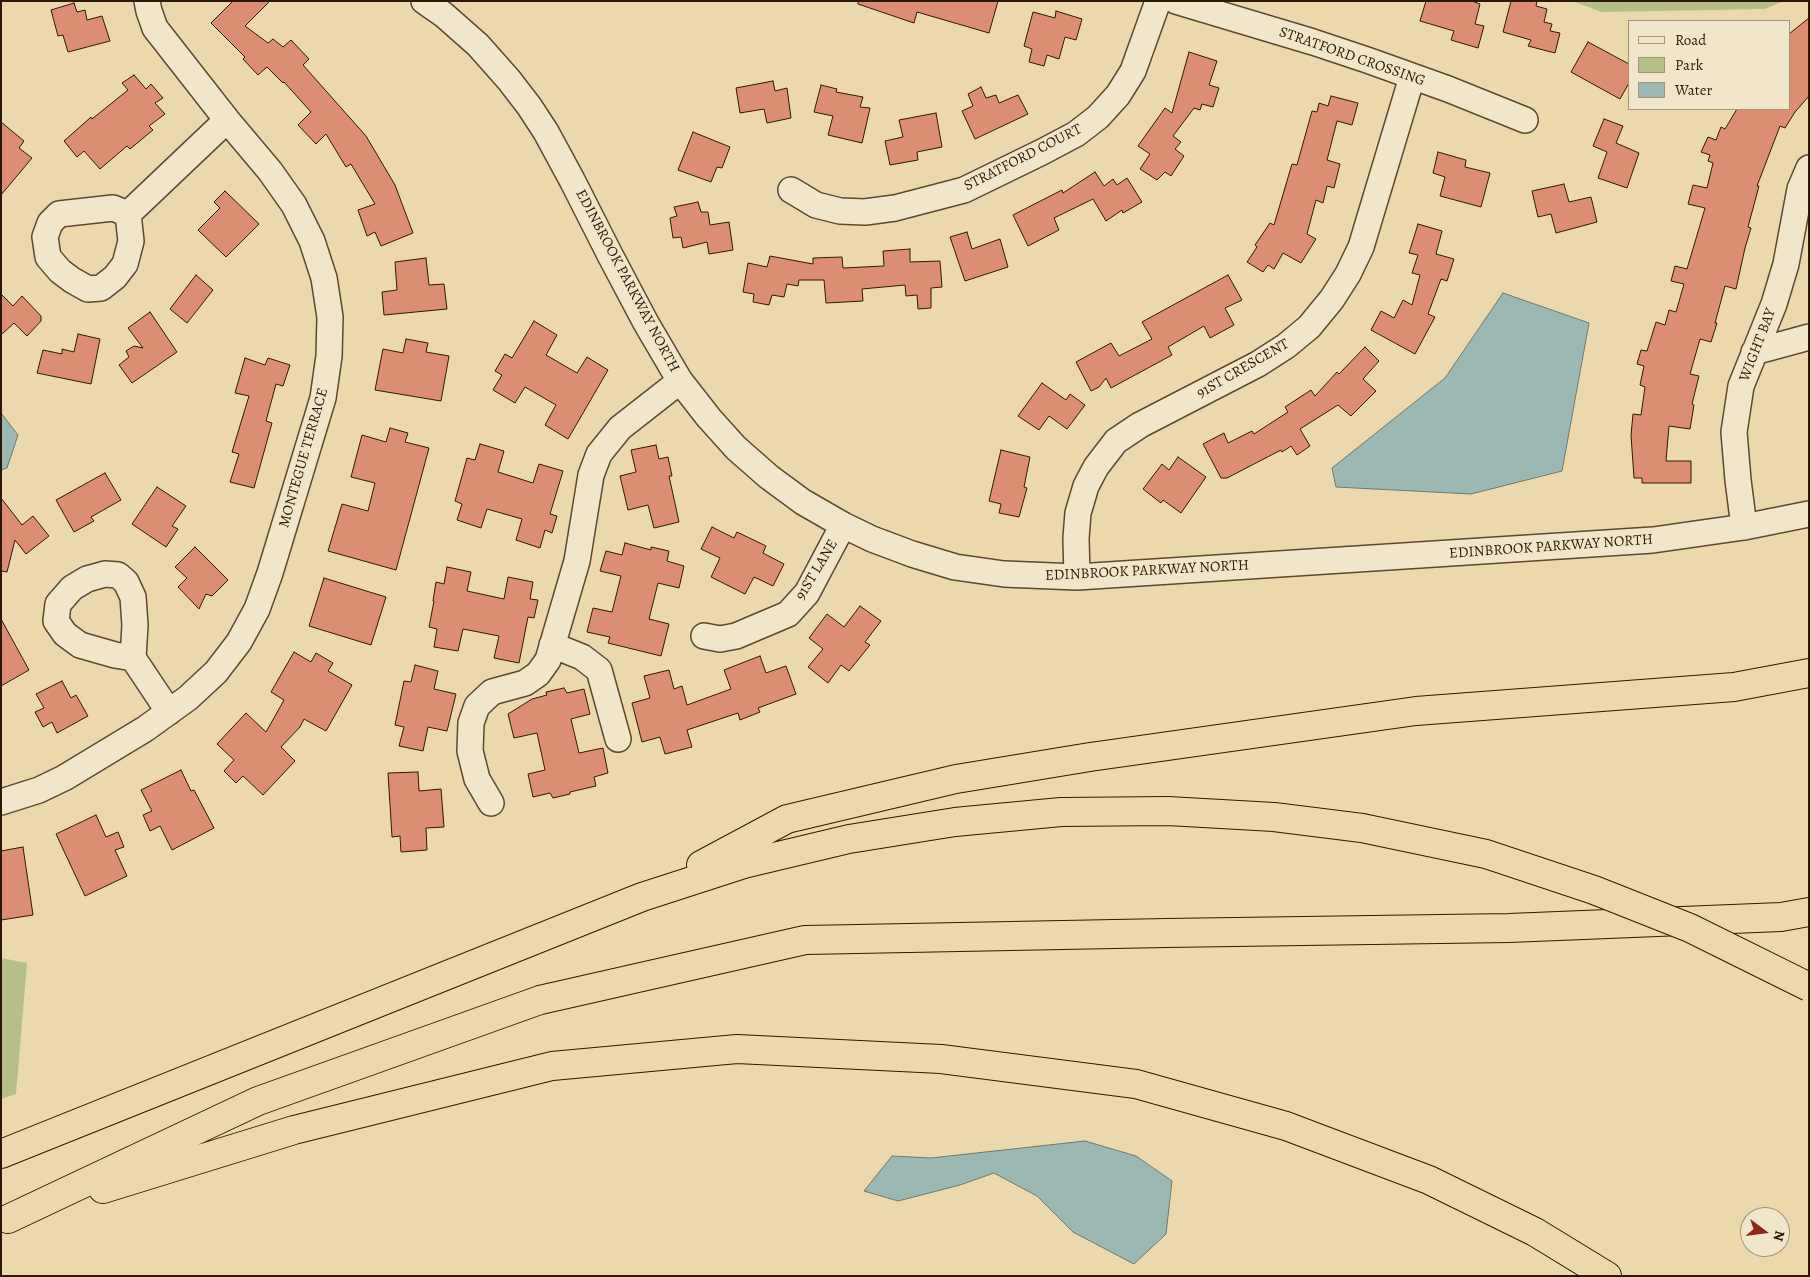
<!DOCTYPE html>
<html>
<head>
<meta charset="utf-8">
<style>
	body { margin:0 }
	#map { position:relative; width:1810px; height:1277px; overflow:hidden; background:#ebd9ad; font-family:Alegreya,serif }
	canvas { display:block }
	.frame { position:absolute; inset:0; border:2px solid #2c1903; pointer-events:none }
	.legend { position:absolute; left:1628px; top:20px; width:162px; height:90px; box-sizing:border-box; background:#f2e6ca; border:1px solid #a3947a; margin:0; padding:6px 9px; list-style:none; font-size:15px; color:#2c1903 }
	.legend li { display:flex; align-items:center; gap:10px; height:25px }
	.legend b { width:25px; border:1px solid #a3947a }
	.north { position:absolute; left:1740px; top:1207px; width:50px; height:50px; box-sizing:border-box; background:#f2e6ca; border:1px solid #a3947a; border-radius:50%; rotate:105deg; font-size:14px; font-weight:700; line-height:20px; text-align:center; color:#2c1903 }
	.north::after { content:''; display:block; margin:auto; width:18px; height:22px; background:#8f2418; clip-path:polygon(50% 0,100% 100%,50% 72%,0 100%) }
</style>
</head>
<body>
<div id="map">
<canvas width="1810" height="1277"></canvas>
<div class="frame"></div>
<ul class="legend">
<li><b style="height:6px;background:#f2e6ca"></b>Road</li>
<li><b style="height:14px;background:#b6bf8a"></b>Park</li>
<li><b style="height:14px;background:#9bb9b2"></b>Water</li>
</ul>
<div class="north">N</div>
</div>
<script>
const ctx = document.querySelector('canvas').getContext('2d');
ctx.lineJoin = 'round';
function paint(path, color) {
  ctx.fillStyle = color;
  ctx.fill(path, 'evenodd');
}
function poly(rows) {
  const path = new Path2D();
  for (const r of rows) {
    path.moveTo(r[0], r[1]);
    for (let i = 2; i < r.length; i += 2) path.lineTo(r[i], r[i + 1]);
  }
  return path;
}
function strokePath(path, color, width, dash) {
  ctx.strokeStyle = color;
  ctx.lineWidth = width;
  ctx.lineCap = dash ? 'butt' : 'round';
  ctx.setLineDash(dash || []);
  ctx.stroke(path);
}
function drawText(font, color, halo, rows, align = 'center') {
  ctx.font = font + ' Alegreya,serif';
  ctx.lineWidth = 4;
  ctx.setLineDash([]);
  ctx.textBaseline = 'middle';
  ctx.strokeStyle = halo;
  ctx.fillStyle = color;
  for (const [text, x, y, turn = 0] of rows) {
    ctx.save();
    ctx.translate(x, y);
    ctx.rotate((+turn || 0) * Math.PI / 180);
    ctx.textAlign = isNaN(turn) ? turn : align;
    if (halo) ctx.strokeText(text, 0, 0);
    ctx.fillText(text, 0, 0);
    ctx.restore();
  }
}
paint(poly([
	[1572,1,1784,1,1765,9,1602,12],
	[1,958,27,963,16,1094,1,1099]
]), '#b6bf8a');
const water = poly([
	[1503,293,1589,323,1562,471,1471,494,1336,487,1332,468,1445,378,1503,293],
	[1,413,18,435,7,468,1,470,1,413],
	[1085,1141,1136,1156,1172,1181,1166,1234,1134,1264,1073,1232,1037,1196,994,1173,960,1185,898,1201,864,1191,892,1156,931,1158,1085,1141]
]);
paint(water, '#9bb9b2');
strokePath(water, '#6f796c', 1);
const building = poly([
	[233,1,270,1,245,26,268,43,273,39,283,47,291,40,309,59,303,65,366,136,395,185,413,233,381,246,375,232,367,236,358,210,375,204,351,164,346,167,326,134,316,144,298,125,311,112,284,82,283,83,267,67,258,75,243,59,245,57,211,23,233,1],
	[858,1,998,1,989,33,917,12,914,23,858,4,858,1],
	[1426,1,1472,1,1480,4,1475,24,1484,26,1478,48,1451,40,1454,31,1420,21,1426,1],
	[1511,1,1537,1,1536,6,1547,9,1544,22,1552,24,1550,31,1560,33,1555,53,1528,46,1531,40,1503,32,1511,1],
	[74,3,77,12,85,10,87,20,102,16,110,41,68,52,63,35,58,36,51,10,74,3],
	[1056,11,1082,19,1076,40,1065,37,1059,59,1047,55,1044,66,1029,62,1032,49,1024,46,1033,12,1055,18,1056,11],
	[1809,18,1809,96,1795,112,1785,128,1780,126,1757,186,1759,186,1748,227,1751,228,1745,248,1736,289,1725,286,1715,323,1717,323,1711,342,1700,339,1690,374,1699,376,1692,404,1694,405,1690,429,1669,426,1666,461,1691,461,1691,483,1642,483,1642,478,1634,478,1631,435,1633,414,1641,415,1645,387,1640,385,1644,366,1637,364,1641,350,1647,351,1656,322,1665,325,1669,310,1676,312,1684,284,1671,281,1675,266,1687,269,1705,208,1688,204,1693,185,1707,188,1713,163,1708,161,1710,155,1701,152,1708,137,1716,140,1721,127,1725,129,1737,109,1789,109,1789,34,1809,18],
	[1588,42,1629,64,1629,83,1620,99,1571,72,1588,42],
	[1189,52,1217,61,1209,85,1219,88,1213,107,1202,104,1200,110,1194,108,1173,136,1181,142,1175,149,1184,156,1171,176,1165,172,1157,180,1140,169,1150,154,1138,146,1165,108,1172,113,1189,52],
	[134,75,146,89,151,84,163,98,155,103,165,114,149,126,153,130,130,149,127,146,100,169,84,151,77,157,64,141,91,117,92,119,128,90,122,83,134,75],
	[773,81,775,91,787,88,791,118,767,123,764,109,740,113,736,88,773,81],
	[821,85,837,89,836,92,863,97,860,107,870,108,862,143,828,135,833,116,814,112,821,85],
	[981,87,986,98,996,95,999,103,1018,95,1028,114,975,139,962,111,973,106,968,94,981,87],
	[1331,96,1358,103,1352,125,1337,121,1327,160,1340,164,1334,188,1327,186,1323,203,1316,200,1307,234,1316,239,1301,263,1283,253,1274,269,1268,265,1263,272,1247,262,1257,247,1255,245,1270,223,1274,225,1292,164,1297,165,1312,111,1317,112,1319,103,1328,106,1331,96],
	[936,113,942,147,917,152,918,160,890,165,885,141,903,137,899,120,936,113],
	[1604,119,1623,126,1616,143,1639,153,1627,188,1598,178,1607,152,1593,146,1604,119],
	[1,122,24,141,19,148,32,158,1,195,1,122],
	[693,132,730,147,722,168,717,167,711,182,678,170,693,132],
	[1438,152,1466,160,1465,167,1490,173,1481,207,1440,196,1445,177,1433,173,1438,152],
	[1095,172,1104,186,1113,179,1117,185,1127,178,1142,202,1123,213,1122,210,1106,221,1093,199,1054,218,1059,230,1028,246,1013,215,1062,190,1063,193,1095,172],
	[1564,184,1569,202,1591,197,1597,222,1556,233,1551,214,1538,217,1532,191,1564,184],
	[225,191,259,224,226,257,198,230,220,208,214,202,225,191],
	[698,202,701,212,708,212,710,225,729,222,733,250,709,254,707,242,683,248,681,237,673,238,670,218,677,216,674,207,698,202],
	[1418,224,1442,231,1436,254,1454,259,1447,281,1441,279,1428,314,1435,317,1415,354,1371,330,1381,311,1394,318,1403,300,1412,305,1420,275,1412,273,1418,255,1409,253,1418,224],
	[967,232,972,249,1000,239,1008,267,965,281,950,237,967,232],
	[910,249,910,262,940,261,942,287,931,288,931,308,918,309,917,295,906,296,905,285,862,289,863,301,826,303,824,280,799,280,798,286,787,284,784,297,772,295,769,305,753,302,754,294,743,292,748,263,767,267,770,256,813,264,813,258,842,257,843,268,884,266,883,251,910,249],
	[426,258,429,285,444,284,447,309,384,315,382,292,397,290,395,262,426,258],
	[196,275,213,290,187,323,170,309,196,275],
	[1228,275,1242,300,1225,308,1234,325,1210,338,1204,326,1168,347,1172,355,1111,388,1106,378,1099,387,1091,391,1076,362,1111,343,1119,356,1152,339,1142,322,1228,275],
	[1,294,13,306,22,296,41,316,41,321,27,336,14,323,1,335,1,294],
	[150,312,177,352,132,383,119,365,129,357,126,351,134,346,143,348,128,328,150,312],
	[534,321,557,335,546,355,577,373,587,357,608,370,568,439,545,425,556,405,525,387,515,403,493,390,502,375,495,371,505,354,512,358,534,321],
	[78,334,100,339,91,384,37,373,43,350,62,354,62,349,74,352,78,334],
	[406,339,428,343,426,352,449,356,441,401,375,390,383,349,403,353,406,339],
	[1365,347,1379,361,1363,379,1376,391,1351,416,1338,405,1300,429,1310,446,1297,455,1291,446,1282,452,1281,450,1227,478,1221,478,1203,444,1224,433,1228,443,1252,431,1254,434,1288,412,1285,407,1311,390,1315,396,1337,372,1339,374,1365,347],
	[245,358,265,365,268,358,290,365,283,386,276,384,266,421,272,423,254,488,230,482,239,454,232,452,249,396,235,393,245,358],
	[1042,383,1066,400,1070,394,1085,405,1067,429,1049,416,1039,430,1018,416,1042,383],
	[390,428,408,433,405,442,429,448,396,570,328,551,342,504,368,511,375,483,351,477,362,435,386,442,390,428],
	[480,444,504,451,498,472,533,483,539,464,563,471,550,514,557,516,552,533,545,530,540,548,516,540,522,519,487,509,481,528,457,520,462,504,455,501,462,476,467,458,475,460,480,444],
	[656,445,659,459,668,457,672,476,669,476,679,522,654,528,648,505,628,510,620,476,636,472,631,450,656,445],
	[1001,450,1030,457,1024,487,1027,488,1019,517,999,513,1001,504,989,501,1001,450],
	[1178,457,1206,477,1181,513,1163,500,1161,503,1143,489,1162,464,1169,470,1178,457],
	[105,473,121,500,91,517,94,521,74,532,56,500,105,473],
	[157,487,186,506,172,526,178,529,166,547,132,524,157,487],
	[1,498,22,525,33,516,49,536,26,554,15,540,7,572,1,571,1,498],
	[712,527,734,538,737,532,766,546,763,553,784,564,773,586,754,577,745,594,711,577,720,558,701,549,712,527],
	[625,543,651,550,651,547,669,551,667,561,684,566,679,588,658,583,649,619,669,624,661,656,608,643,610,637,587,632,593,608,612,612,621,576,600,571,606,551,622,555,625,543],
	[195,547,228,580,212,596,206,594,199,609,178,587,187,578,175,567,195,547],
	[447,567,471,572,467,591,504,599,508,577,533,582,530,599,538,600,534,618,528,617,519,663,494,658,499,636,463,629,458,651,434,647,437,629,429,627,434,601,433,601,436,582,444,584,447,567],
	[324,578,386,597,371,645,309,626,324,578],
	[860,606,881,621,865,642,870,645,849,671,841,665,828,683,808,667,823,649,809,638,827,614,844,627,860,606],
	[1,619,29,670,1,686,1,619],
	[294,652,311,662,316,653,333,663,328,671,352,685,326,731,304,719,300,727,281,747,295,761,263,795,243,776,236,783,224,771,234,760,217,744,246,713,266,732,284,700,271,692,294,652],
	[760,656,766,673,786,666,796,694,758,708,760,712,740,720,738,713,687,730,692,747,665,754,660,737,642,742,632,703,650,698,644,676,669,670,674,689,682,686,687,705,731,689,724,670,760,656],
	[415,665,438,671,434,689,456,694,447,731,428,727,423,751,399,746,404,727,395,725,404,681,411,682,415,665],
	[62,681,71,698,76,695,88,716,57,733,52,722,43,727,35,712,44,708,36,694,62,681],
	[564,688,567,693,584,689,590,714,571,719,579,753,603,748,608,773,594,777,596,786,570,792,570,794,553,798,550,793,533,797,528,774,545,770,537,733,514,738,508,714,532,699,547,695,546,692,564,688],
	[181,770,191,791,194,790,214,828,172,850,160,826,150,831,143,815,152,811,141,790,181,770],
	[418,772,419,791,441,789,444,827,426,828,427,850,401,852,400,836,392,837,388,773,418,772],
	[96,815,106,837,118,832,124,847,115,850,127,876,85,896,56,834,96,815],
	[23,847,33,915,1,920,1,851,23,847]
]);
paint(building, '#db8e74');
strokePath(building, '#2c1903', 1);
const minor = poly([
	[424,1,444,15,478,45,509,80,529,106,546,132,572,180,610,255,646,323,680,381,709,418,736,448,769,477,803,502,843,525,872,539,912,554,955,567,1004,574,1077,577,1653,540,1744,527,1809,514],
	[1176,1,1313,42,1367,60,1448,89,1525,120],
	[791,190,816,205,840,211,865,212,895,208,964,190,1042,152,1076,134,1098,117,1118,95,1133,71,1158,1],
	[128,214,113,208,59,214,50,223,45,237,48,257,60,271,72,280,88,289,101,288,115,277,125,264,131,241,128,214,227,120],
	[1754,352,1809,337],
	[1744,527,1738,480,1734,432,1741,386,1774,304,1786,264,1800,189,1809,168],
	[1077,577,1076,538,1078,513,1086,486,1096,467,1116,441,1140,425,1258,364,1286,346,1309,327,1332,299,1348,274,1361,247,1412,77],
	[704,636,720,639,736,636,788,614,807,593,843,525],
	[552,645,582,657,599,670,618,739],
	[133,658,115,655,80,645,65,634,56,621,58,604,72,588,87,579,105,574,118,575,126,582,133,597,135,625,133,658,169,712],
	[1,802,39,790,64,778,145,729,188,698,216,672,239,642,257,609,270,573,323,398,329,356,330,317,324,278,312,241,294,205,270,171,227,120,155,28,149,11,147,1],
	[491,803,477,779,470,751,471,723,477,706,492,692,525,683,538,674,548,660,577,561,591,475,599,454,620,428,680,381]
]);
const highway = poly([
	[701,865,787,819,956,779,1090,757,1416,711,1734,687,1809,673],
	[1,1154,642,897,744,864,849,839,955,822,1061,812,1168,811,1274,817,1362,828],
	[103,1189,294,1130,552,1066,737,1049,941,1059,1136,1084,1286,1126,1429,1180,1535,1232,1607,1276],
	[8,1219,258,1101,540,1000,805,940,1166,933,1509,928,1781,917,1809,912]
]);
strokePath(minor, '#5c492e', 28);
strokePath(highway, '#2c1903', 30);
strokePath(minor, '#f2e6ca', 25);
strokePath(highway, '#ebd9ad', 28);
const highwayBridge = poly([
	[1362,828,1486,854,1594,890,1690,928,1809,987]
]);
strokePath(highwayBridge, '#2c1903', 30, []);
strokePath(highwayBridge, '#ebd9ad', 28);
drawText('15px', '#2c1903', '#f2e6ca', [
	["STRATFORD CROSSING",1352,57,19],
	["STRATFORD COURT",1023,158,-27],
	["EDINBROOK PARKWAY NORTH",627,281,62],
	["WIGHT BAY",1758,345,-69],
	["91ST CRESCENT",1243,369,-30],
	["MONTEGUE TERRACE",304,458,-74],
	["EDINBROOK PARKWAY NORTH",1551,547,-4],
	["91ST LANE",817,570,-59],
	["EDINBROOK PARKWAY NORTH",1147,571,-3]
]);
</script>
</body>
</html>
